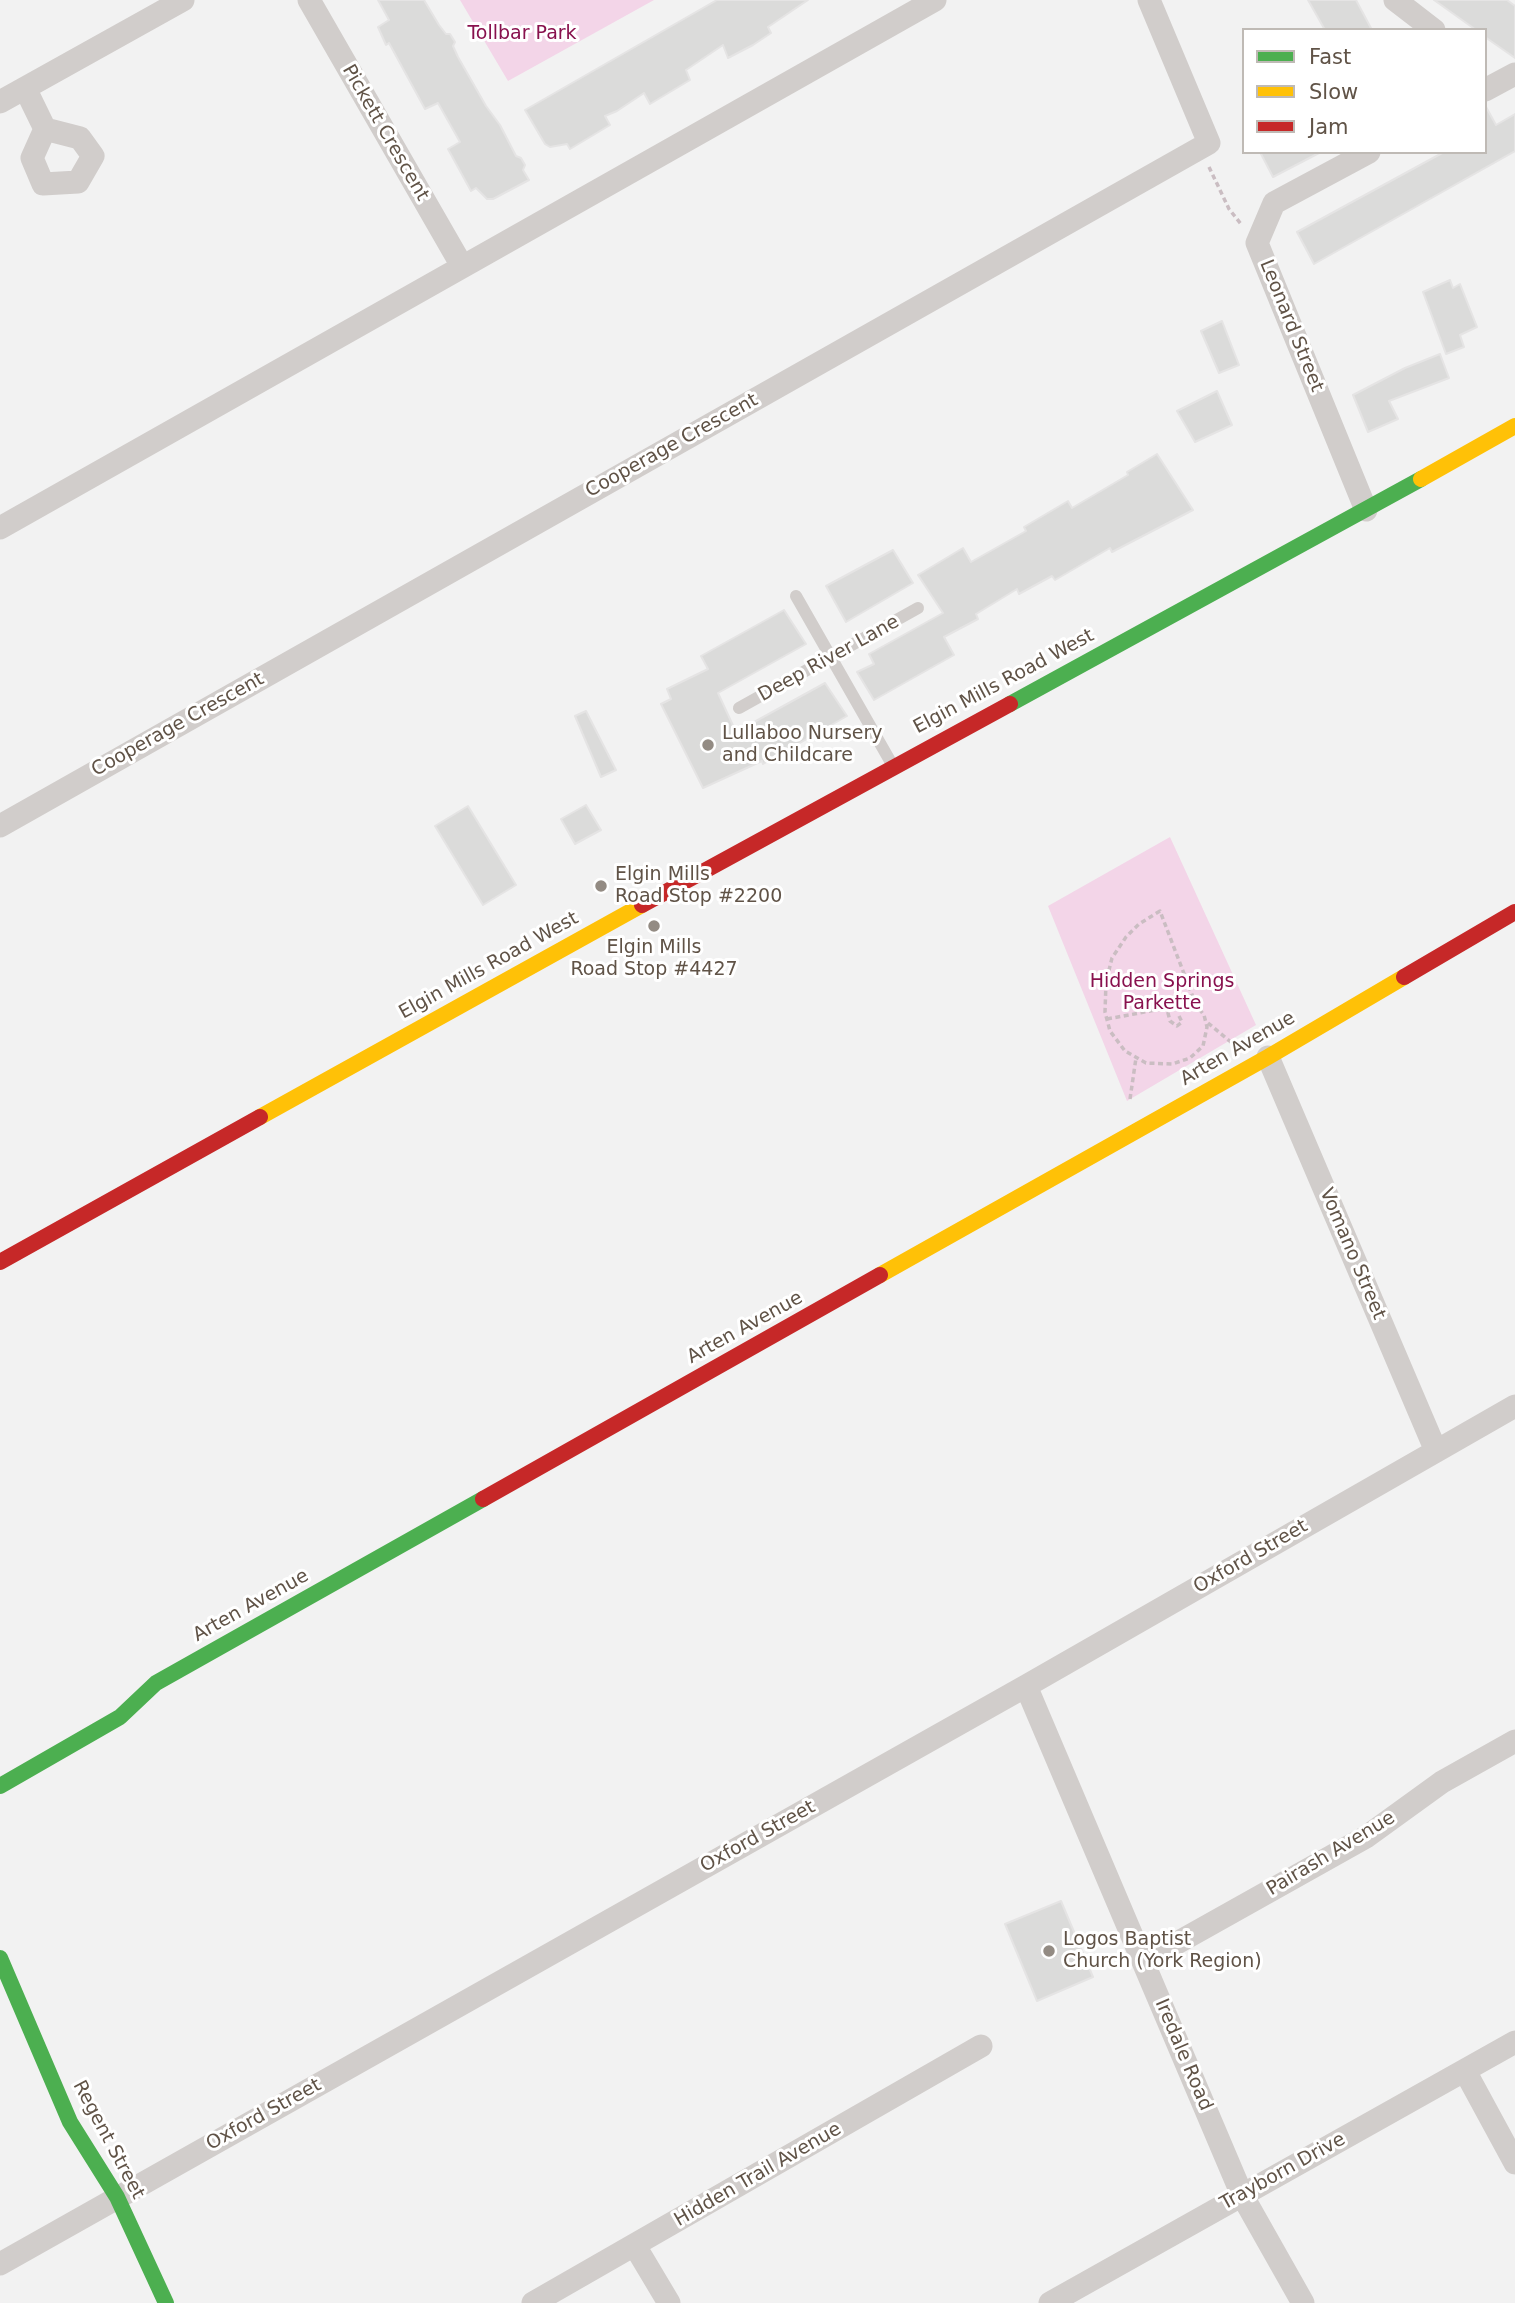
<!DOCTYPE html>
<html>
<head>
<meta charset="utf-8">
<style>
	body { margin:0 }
	#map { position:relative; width:1515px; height:2303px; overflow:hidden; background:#f2f2f2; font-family:"DejaVu Sans",sans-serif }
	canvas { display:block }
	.legend { position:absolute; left:1242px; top:28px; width:245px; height:126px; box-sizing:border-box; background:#fff; border:2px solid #bfbab5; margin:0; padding:9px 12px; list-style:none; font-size:21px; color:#605347 }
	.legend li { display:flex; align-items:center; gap:14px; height:35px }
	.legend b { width:35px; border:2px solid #bfbab5 }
</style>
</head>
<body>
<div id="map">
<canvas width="1515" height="2303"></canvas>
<ul class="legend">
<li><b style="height:9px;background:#4caf50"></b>Fast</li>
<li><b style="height:9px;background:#ffc107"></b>Slow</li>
<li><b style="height:9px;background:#c62828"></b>Jam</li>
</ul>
</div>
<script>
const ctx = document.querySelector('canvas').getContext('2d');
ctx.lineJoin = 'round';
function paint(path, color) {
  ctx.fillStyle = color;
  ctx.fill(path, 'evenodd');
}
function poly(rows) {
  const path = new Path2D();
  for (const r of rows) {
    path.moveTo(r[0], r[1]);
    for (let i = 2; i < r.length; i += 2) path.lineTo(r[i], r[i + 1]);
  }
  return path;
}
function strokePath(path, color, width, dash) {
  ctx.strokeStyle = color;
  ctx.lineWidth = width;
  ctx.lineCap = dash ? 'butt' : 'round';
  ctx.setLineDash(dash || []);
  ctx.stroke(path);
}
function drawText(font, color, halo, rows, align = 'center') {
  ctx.font = font + ' "DejaVu Sans",sans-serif';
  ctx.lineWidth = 6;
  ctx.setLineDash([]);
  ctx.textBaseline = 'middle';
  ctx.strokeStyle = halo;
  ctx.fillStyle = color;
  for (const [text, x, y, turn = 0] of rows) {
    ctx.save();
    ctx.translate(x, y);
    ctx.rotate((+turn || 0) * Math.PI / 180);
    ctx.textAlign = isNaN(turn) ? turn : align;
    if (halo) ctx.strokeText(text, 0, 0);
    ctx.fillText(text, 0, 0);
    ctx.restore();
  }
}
paint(poly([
	[460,0,654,0,508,81],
	[1170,837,1256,1025,1127,1101,1048,906]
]), '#f3d5e8');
const building = poly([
	[378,0,424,0,439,25,446,34,450,34,455,42,453,46,458,57,486,106,500,125,516,156,521,158,525,165,523,170,529,180,493,199,487,199,476,188,471,191,448,149,460,142,438,103,425,109,389,43,386,45,378,27,389,20,378,0],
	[717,0,808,0,768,27,771,33,753,45,728,58,723,45,686,70,690,80,650,104,644,93,617,111,605,116,610,125,570,149,567,144,550,147,545,144,525,110,717,0],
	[1308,0,1356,0,1372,30,1325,30,1308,0],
	[1434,0,1507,0,1515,6,1515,58,1485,37,1485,30,1476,30,1434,0],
	[1485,105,1496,125,1515,114,1515,151,1314,264,1297,232,1444,152,1485,152,1485,105],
	[1260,152,1321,152,1273,177,1260,152],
	[1450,280,1453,288,1460,284,1477,327,1460,335,1464,347,1446,354,1423,292,1450,280],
	[1222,321,1239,365,1219,373,1201,331,1222,321],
	[1440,354,1449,378,1389,401,1398,419,1368,432,1353,395,1405,368,1440,354],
	[1217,391,1232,425,1195,442,1177,411,1217,391],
	[1157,454,1193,510,1112,552,1110,548,1055,580,1052,576,1019,594,1017,589,976,614,978,619,944,637,954,655,874,700,857,672,874,664,869,654,943,613,918,575,963,548,971,562,1026,531,1024,527,1068,501,1072,508,1128,475,1127,472,1157,454],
	[893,550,913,583,846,622,826,586,893,550],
	[784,610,806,644,718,693,736,732,825,683,847,716,763,764,762,761,703,788,661,704,671,699,667,689,708,669,701,656,784,610],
	[586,711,616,770,601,777,575,716,586,711],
	[586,805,601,830,575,844,561,819,586,805],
	[468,806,516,885,483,905,435,826,468,806],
	[1061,1901,1093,1977,1037,2001,1005,1924,1061,1901]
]);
paint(building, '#dbdbda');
strokePath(building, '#e5e4e4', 2);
strokePath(poly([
	[1209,167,1229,209,1241,224],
	[1179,1016,1182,1022,1177,1026,1170,1021,1168,1013,1173,1006,1182,1002,1196,1005,1204,1015,1207,1027,1203,1046,1190,1058,1172,1064,1146,1063,1125,1051,1110,1031,1105,1012,1106,982,1112,958,1126,937,1139,924,1160,911,1196,1005],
	[1107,1019,1161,1009,1173,999,1187,980],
	[1208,1023,1232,1043],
	[1130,1099,1136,1058]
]), '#cabdc2', 3.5, [5, 3.5]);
strokePath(poly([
	[796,596,893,766],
	[739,708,918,608]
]), '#d1cdcb', 12);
strokePath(poly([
	[309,0,462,266],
	[1395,0,1434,30],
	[25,88,45,129,32,158,43,184,78,182,93,156,80,138,45,129],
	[1485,90,1515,74],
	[0,102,183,0],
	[1366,510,1257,243,1274,203,1369,152],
	[0,528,935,0],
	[0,826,1209,143,1149,0],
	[1268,1057,1436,1451],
	[1026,1686,1242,2195,1303,2303],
	[1143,1962,1366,1837,1442,1782,1515,1741],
	[1465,2071,1515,2163],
	[635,2246,669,2303],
	[0,2264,1026,1686,1515,1406],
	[533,2303,981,2046],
	[1050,2303,1515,2042]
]), '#d1cdcb', 23);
strokePath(poly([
	[1010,704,1421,479],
	[0,1786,120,1717,156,1683,483,1499],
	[0,1958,70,2122,117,2197,166,2303]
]), '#4caf50', 16);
strokePath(poly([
	[1421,479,1515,426],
	[260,1117,642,905],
	[880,1275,1268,1057,1404,977]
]), '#ffc107', 16);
strokePath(poly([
	[642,905,1010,704],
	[1404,977,1515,912],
	[0,1262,260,1117],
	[483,1499,880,1275]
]), '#c62828', 16);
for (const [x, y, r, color] of [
	[708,745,7,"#938b83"],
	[601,886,7,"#938b83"],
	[654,926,7,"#938b83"],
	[1049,1951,7,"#938b83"]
]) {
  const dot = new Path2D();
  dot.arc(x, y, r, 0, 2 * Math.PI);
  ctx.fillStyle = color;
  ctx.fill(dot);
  strokePath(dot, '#fff', 2.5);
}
drawText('19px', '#88114e', '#fff', [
	["Tollbar Park",522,34],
	["Hidden Springs",1162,982],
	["Parkette",1162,1004]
]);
drawText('19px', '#605347', '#fff', [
	["Pickett Crescent",385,133,60],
	["Leonard Street",1291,326,68],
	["Cooperage Crescent",672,446,-29],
	["Deep River Lane",829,659,-29],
	["Elgin Mills Road West",1004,682,-28],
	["Cooperage Crescent",178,725,-29],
	["Elgin Mills Road West",489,966,-29],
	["Arten Avenue",1238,1049,-30],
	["Vomano Street",1352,1254,67],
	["Arten Avenue",745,1328,-29],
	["Oxford Street",1251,1557,-30],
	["Arten Avenue",251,1606,-29],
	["Oxford Street",758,1837,-29],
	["Pairash Avenue",1331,1854,-31],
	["Iredale Road",1183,2055,67],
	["Oxford Street",264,2115,-29],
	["Regent Street",108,2140,62],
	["Trayborn Drive",1283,2172,-29],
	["Hidden Trail Avenue",758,2175,-30]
]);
drawText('19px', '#605347', '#fff', [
	["Lullaboo Nursery",722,734],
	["and Childcare",722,756],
	["Elgin Mills",615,875],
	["Road Stop #2200",615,897],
	["Elgin Mills",654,948,"center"],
	["Road Stop #4427",654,970,"center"],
	["Logos Baptist",1063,1940],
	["Church (York Region)",1063,1962]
], 'left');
</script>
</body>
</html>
